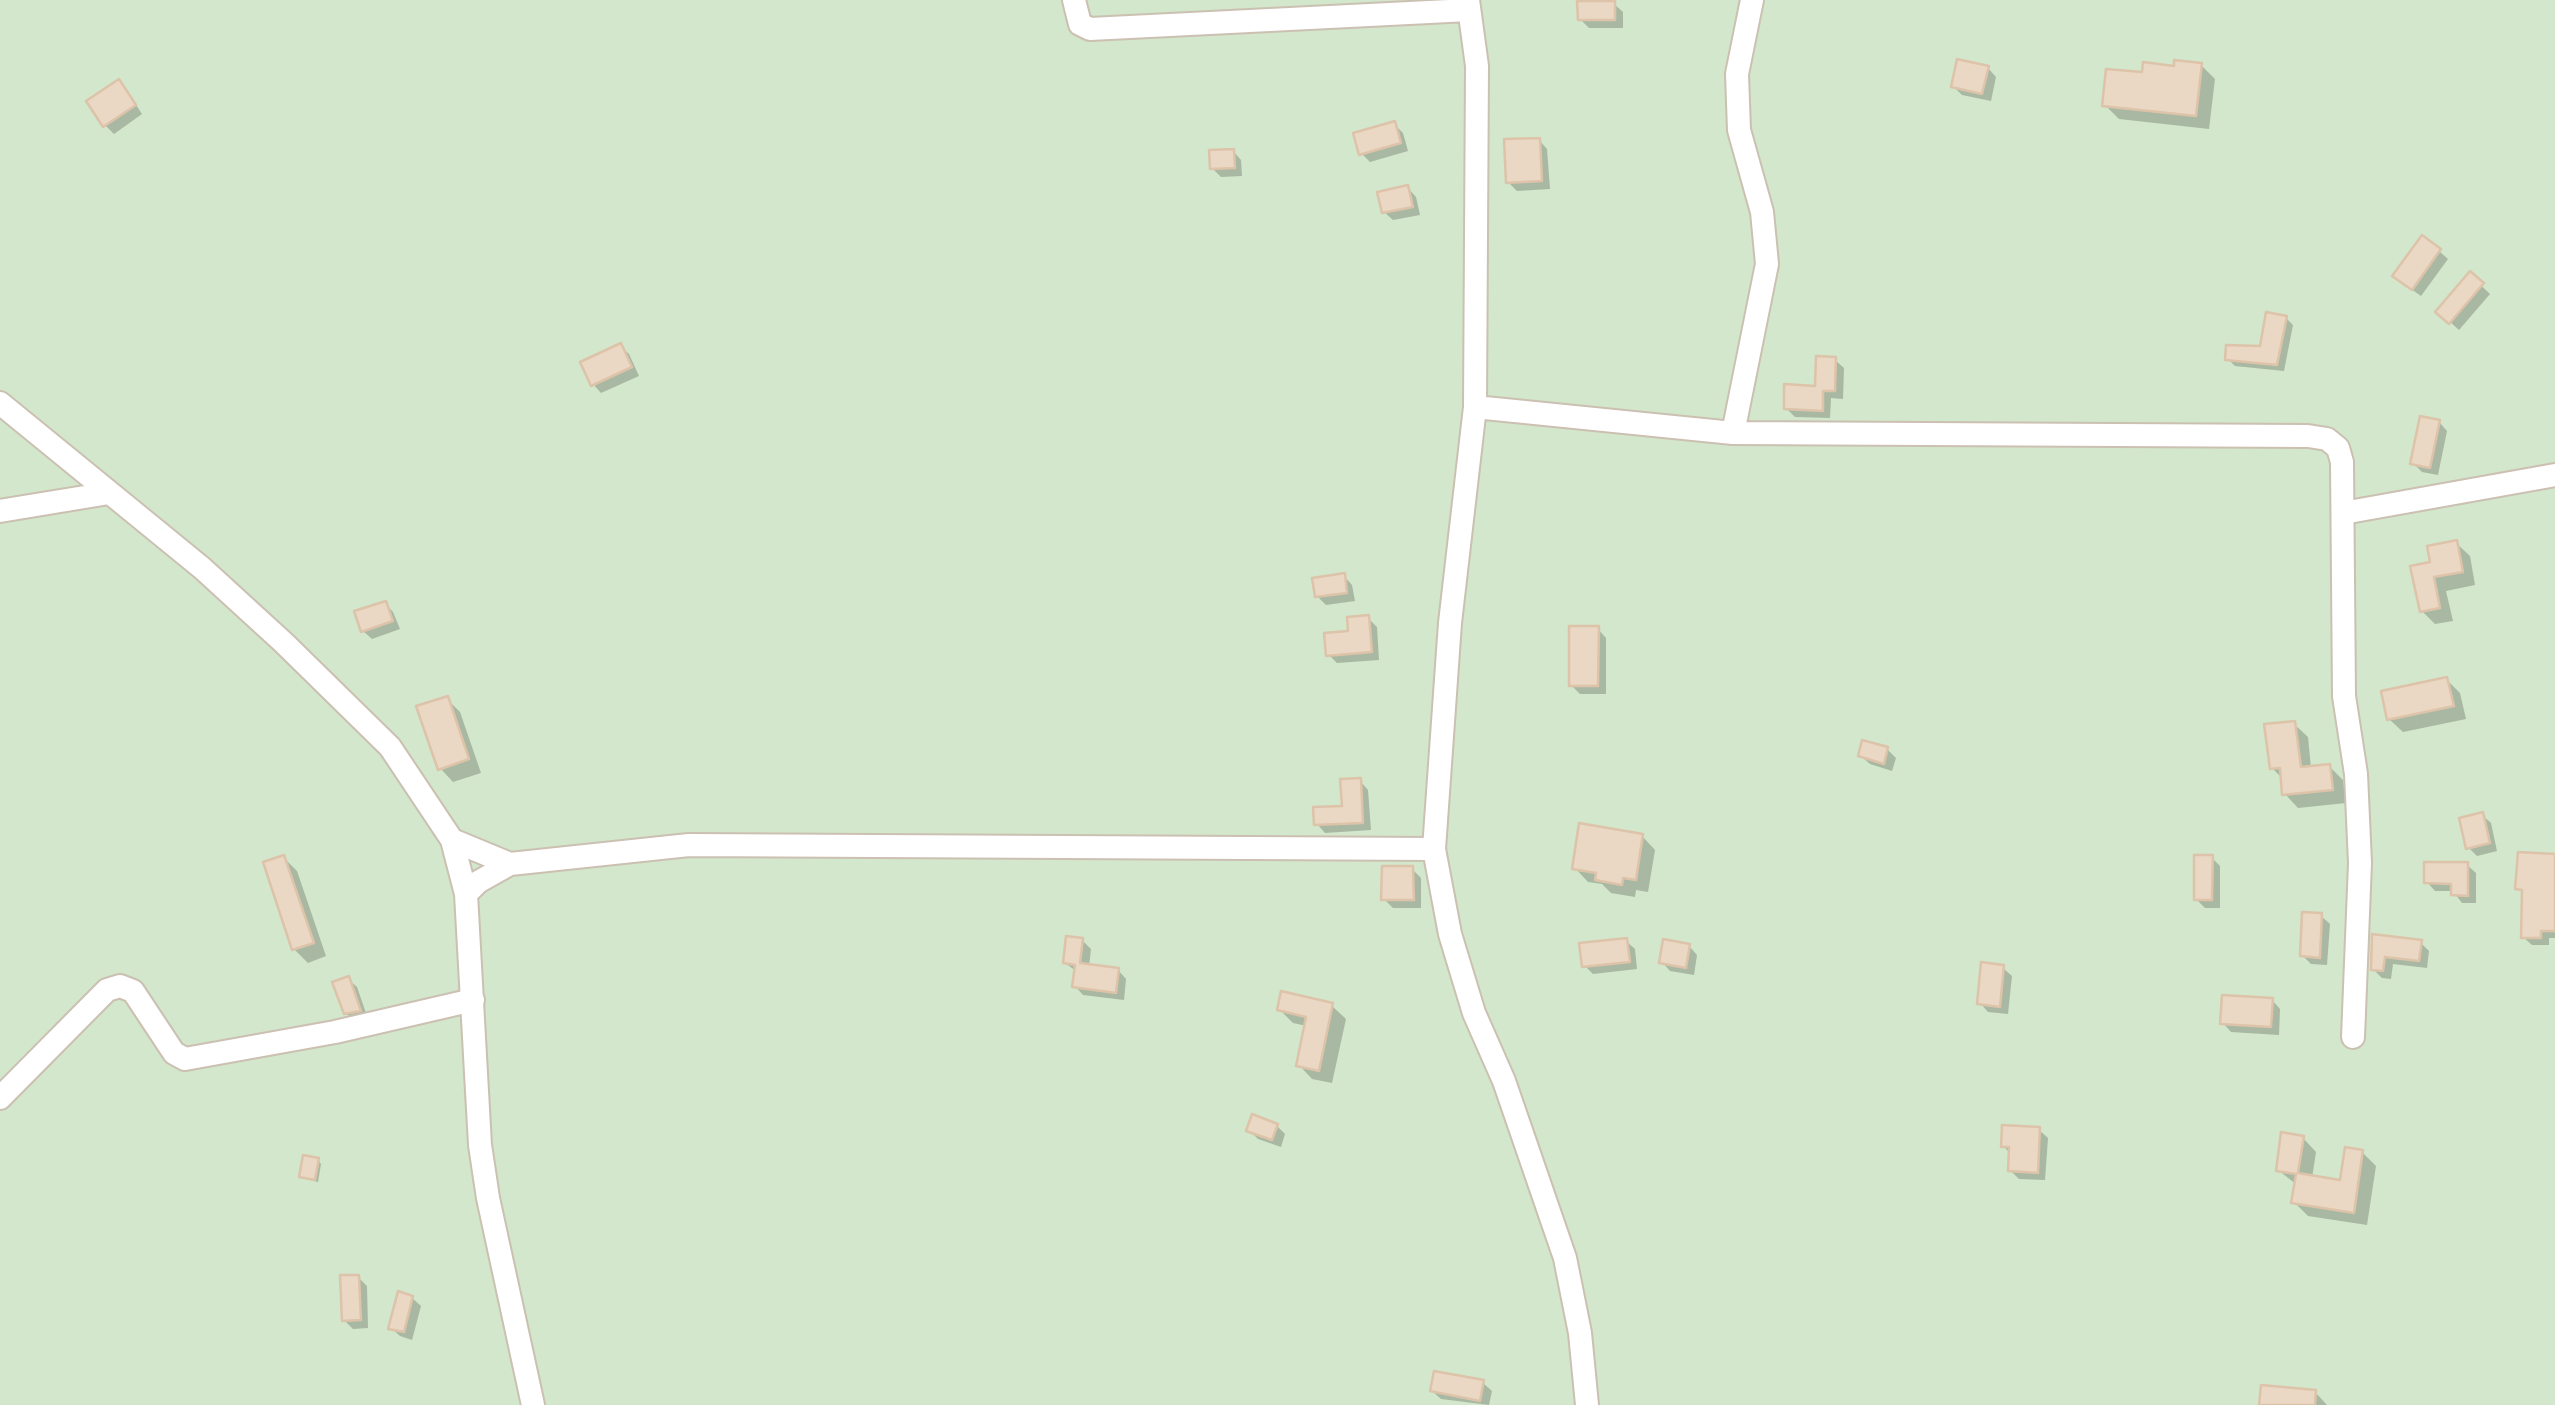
<!DOCTYPE html>
<html>
<head>
<meta charset="utf-8">
<style>
	body { margin:0 }
	canvas { display:block; background:#faf6eb }
</style>
</head>
<body>
<canvas width="2555" height="1405"></canvas>
<script>
const ctx = document.querySelector('canvas').getContext('2d');
ctx.lineJoin = 'round';
function paint(path, color) {
  ctx.fillStyle = color;
  ctx.fill(path, 'evenodd');
}
function poly(rows) {
  const path = new Path2D();
  for (const r of rows) {
    path.moveTo(r[0], r[1]);
    for (let i = 2; i < r.length; i += 2) path.lineTo(r[i], r[i + 1]);
  }
  return path;
}
function strokePath(path, color, width, dash) {
  ctx.strokeStyle = color;
  ctx.lineWidth = width;
  ctx.lineCap = dash ? 'butt' : 'round';
  ctx.setLineDash(dash || []);
  ctx.stroke(path);
}
paint(poly([
	[0,0,2555,0,2555,1405,0,1405]
]), '#d2e7cb');
paint(poly([
	[1614,4,1623,12,1623,28,1589,28,1580,19],
	[2201,65,2215,79,2209,129,2119,119,2105,105,2144,75],
	[1988,68,1996,77,1991,101,1962,95,1953,86],
	[127,91,142,114,114,134,105,125],
	[1394,124,1403,133,1408,151,1370,162,1361,153],
	[1539,140,1547,149,1550,189,1517,191,1508,182],
	[1233,151,1241,160,1242,176,1221,177,1212,168],
	[1408,188,1416,197,1420,215,1393,220,1384,212],
	[2439,251,2448,259,2421,296,2404,284],
	[2470,275,2490,294,2459,330,2439,312],
	[2286,318,2293,325,2284,371,2235,366,2228,359,2262,348],
	[620,346,629,354,639,376,601,393,593,384],
	[1835,360,1844,368,1843,399,1831,398,1830,418,1795,417,1786,408,1817,388],
	[2439,422,2447,431,2438,475,2422,472,2413,463],
	[2456,543,2470,556,2475,585,2446,591,2453,621,2435,624,2422,611,2433,564],
	[1344,576,1352,585,1355,601,1326,605,1317,596],
	[385,603,393,612,400,629,372,639,363,631],
	[1368,618,1377,627,1379,660,1337,663,1328,654],
	[1598,629,1606,638,1606,694,1580,694,1571,685],
	[2447,680,2460,693,2466,719,2403,732,2389,719],
	[447,699,460,712,481,773,453,782,440,768],
	[2294,724,2308,737,2311,768,2329,766,2343,780,2346,803,2298,808,2285,794,2283,779,2272,768],
	[1887,749,1896,758,1892,771,1870,764,1861,756],
	[1360,781,1368,790,1371,830,1325,833,1317,824,1344,808],
	[2482,815,2491,823,2497,851,2477,856,2468,847],
	[1642,836,1655,850,1648,892,1636,890,1635,897,1611,893,1602,884,1588,882,1575,868],
	[2555,857,2555,938,2549,938,2549,945,2532,945,2523,937,2524,894,2518,888],
	[284,858,297,871,326,956,308,963,294,949],
	[2212,858,2220,866,2220,908,2205,908,2196,899],
	[2467,865,2476,873,2476,903,2462,903,2453,891,2435,891,2427,882],
	[1412,869,1421,878,1421,908,1393,908,1384,899],
	[2321,916,2330,924,2327,965,2311,964,2302,955],
	[2375,937,2420,942,2429,951,2427,968,2393,964,2391,979,2382,978,2373,969],
	[1082,940,1091,949,1089,967,1118,970,1126,979,1124,1000,1083,995,1075,986,1076,971,1065,963],
	[1626,941,1635,949,1637,969,1593,974,1584,965],
	[1689,946,1697,955,1694,975,1670,971,1662,962],
	[2003,968,2012,976,2008,1014,1988,1012,1980,1003],
	[348,979,357,987,368,1019,355,1022,346,1013],
	[2272,1000,2280,1009,2279,1035,2231,1032,2223,1023],
	[1332,1006,1346,1019,1332,1083,1312,1079,1299,1065,1307,1026,1293,1023,1280,1010],
	[1277,1126,1285,1134,1281,1147,1258,1139,1249,1130],
	[2039,1130,2048,1138,2045,1180,2019,1179,2010,1170,2011,1154,2003,1146],
	[2303,1138,2316,1152,2312,1178,2342,1182,2362,1152,2376,1166,2367,1225,2308,1216,2294,1202,2297,1185,2278,1170],
	[318,1160,321,1164,318,1182,306,1179,302,1176],
	[358,1277,367,1286,368,1328,353,1329,344,1320],
	[412,1298,421,1306,412,1340,400,1336,391,1328],
	[1483,1383,1492,1391,1489,1405,1441,1399,1432,1391],
	[2315,1392,2327,1405,2261,1405]
]), '#0003');
const building = poly([
	[1577,1,1615,1,1615,20,1578,20,1577,1],
	[1957,59,1989,66,1982,94,1951,87,1957,59],
	[2174,60,2202,63,2196,116,2102,106,2106,69,2142,72,2143,62,2174,66,2174,60],
	[119,79,136,105,103,127,86,101,119,79],
	[1395,121,1401,143,1359,155,1353,133,1395,121],
	[1540,138,1542,181,1506,183,1504,139,1540,138],
	[1234,149,1235,168,1210,169,1209,150,1234,149],
	[1408,185,1413,207,1382,213,1377,192,1408,185],
	[2422,235,2441,249,2412,290,2392,276,2422,235],
	[2470,271,2484,283,2449,324,2435,312,2470,271],
	[2266,312,2287,316,2277,365,2225,360,2226,345,2260,346,2266,312],
	[621,343,632,367,591,386,580,362,621,343],
	[1816,356,1836,357,1835,391,1823,391,1823,411,1784,409,1784,384,1815,386,1816,356],
	[2420,416,2440,420,2430,468,2410,464,2420,416],
	[2457,540,2463,572,2434,577,2440,608,2420,612,2410,566,2430,562,2427,546,2457,540],
	[1345,573,1347,593,1315,597,1312,578,1345,573],
	[386,601,393,621,361,632,354,611,386,601],
	[1369,615,1372,652,1326,656,1324,633,1348,631,1347,617,1369,615],
	[1569,626,1599,626,1598,686,1569,686,1569,626],
	[2447,677,2454,706,2387,720,2381,691,2447,677],
	[448,696,469,759,438,770,416,706,448,696],
	[2295,721,2301,767,2330,764,2333,790,2282,795,2280,768,2270,769,2264,724,2295,721],
	[1862,740,1888,747,1884,764,1858,756,1862,740],
	[1361,778,1363,823,1314,825,1313,807,1342,806,1340,779,1361,778],
	[2483,812,2490,843,2466,849,2459,818,2483,812],
	[1579,823,1643,834,1636,880,1623,878,1622,885,1595,880,1596,873,1572,869,1579,823],
	[2518,852,2555,854,2555,931,2541,931,2541,938,2521,938,2522,890,2515,889,2518,852],
	[284,855,314,943,292,950,263,862,284,855],
	[2194,855,2213,855,2212,900,2194,900,2194,855],
	[2424,862,2468,862,2468,896,2451,895,2451,884,2424,883,2424,862],
	[1382,866,1413,866,1414,900,1381,900,1382,866],
	[2302,912,2322,913,2320,958,2300,956,2302,912],
	[2372,934,2422,940,2419,961,2385,957,2383,971,2371,970,2372,934],
	[1066,936,1083,938,1080,963,1119,968,1116,993,1072,987,1075,965,1063,963,1066,936],
	[1627,938,1630,962,1582,967,1579,943,1627,938],
	[1663,939,1690,944,1686,968,1659,963,1663,939],
	[1981,962,2004,965,2000,1007,1977,1004,1981,962],
	[349,976,361,1011,344,1014,332,982,349,976],
	[1281,991,1333,1003,1319,1071,1296,1066,1306,1017,1277,1010,1281,991],
	[2222,995,2273,998,2271,1027,2220,1024,2222,995],
	[1252,1114,1278,1124,1272,1140,1246,1131,1252,1114],
	[2002,1125,2040,1127,2038,1173,2008,1171,2009,1147,2001,1147,2002,1125],
	[2281,1132,2304,1136,2298,1173,2340,1180,2345,1147,2363,1150,2354,1213,2291,1203,2296,1174,2276,1171,2281,1132],
	[303,1155,319,1158,315,1180,299,1177,303,1155],
	[340,1275,359,1275,361,1320,342,1321,340,1275],
	[398,1291,413,1296,404,1332,388,1329,398,1291],
	[1434,1371,1484,1380,1480,1401,1430,1391,1434,1371],
	[2261,1385,2316,1390,2315,1405,2259,1405,2261,1385]
]);
paint(building, '#ead8c4');
strokePath(building, '#ddc3a9', 2.5);
const minor = poly([
	[1074,0,1080,24,1090,29,1469,10],
	[1468,0,1477,66,1475,407,1450,623,1434,849,1450,934,1474,1013,1504,1081,1565,1258,1580,1333,1587,1405],
	[0,403,202,568,284,643,390,747,452,840,466,894,480,1145,488,1198,533,1405],
	[1475,407,1733,433,2308,436,2327,439,2338,448,2342,462,2344,696,2356,774,2360,863,2353,1037],
	[1733,433,1767,264,1762,212,1739,130,1737,74,1752,0],
	[0,511,109,493],
	[2343,513,2555,475],
	[452,840,510,864,689,845,1434,849],
	[466,894,478,882,510,864],
	[0,1098,107,990,120,986,133,991,174,1053,185,1059,335,1032,473,1000]
]);
strokePath(minor, '#cbc0b2', 26);
strokePath(minor, '#fff', 22);
</script>
</body>
</html>
